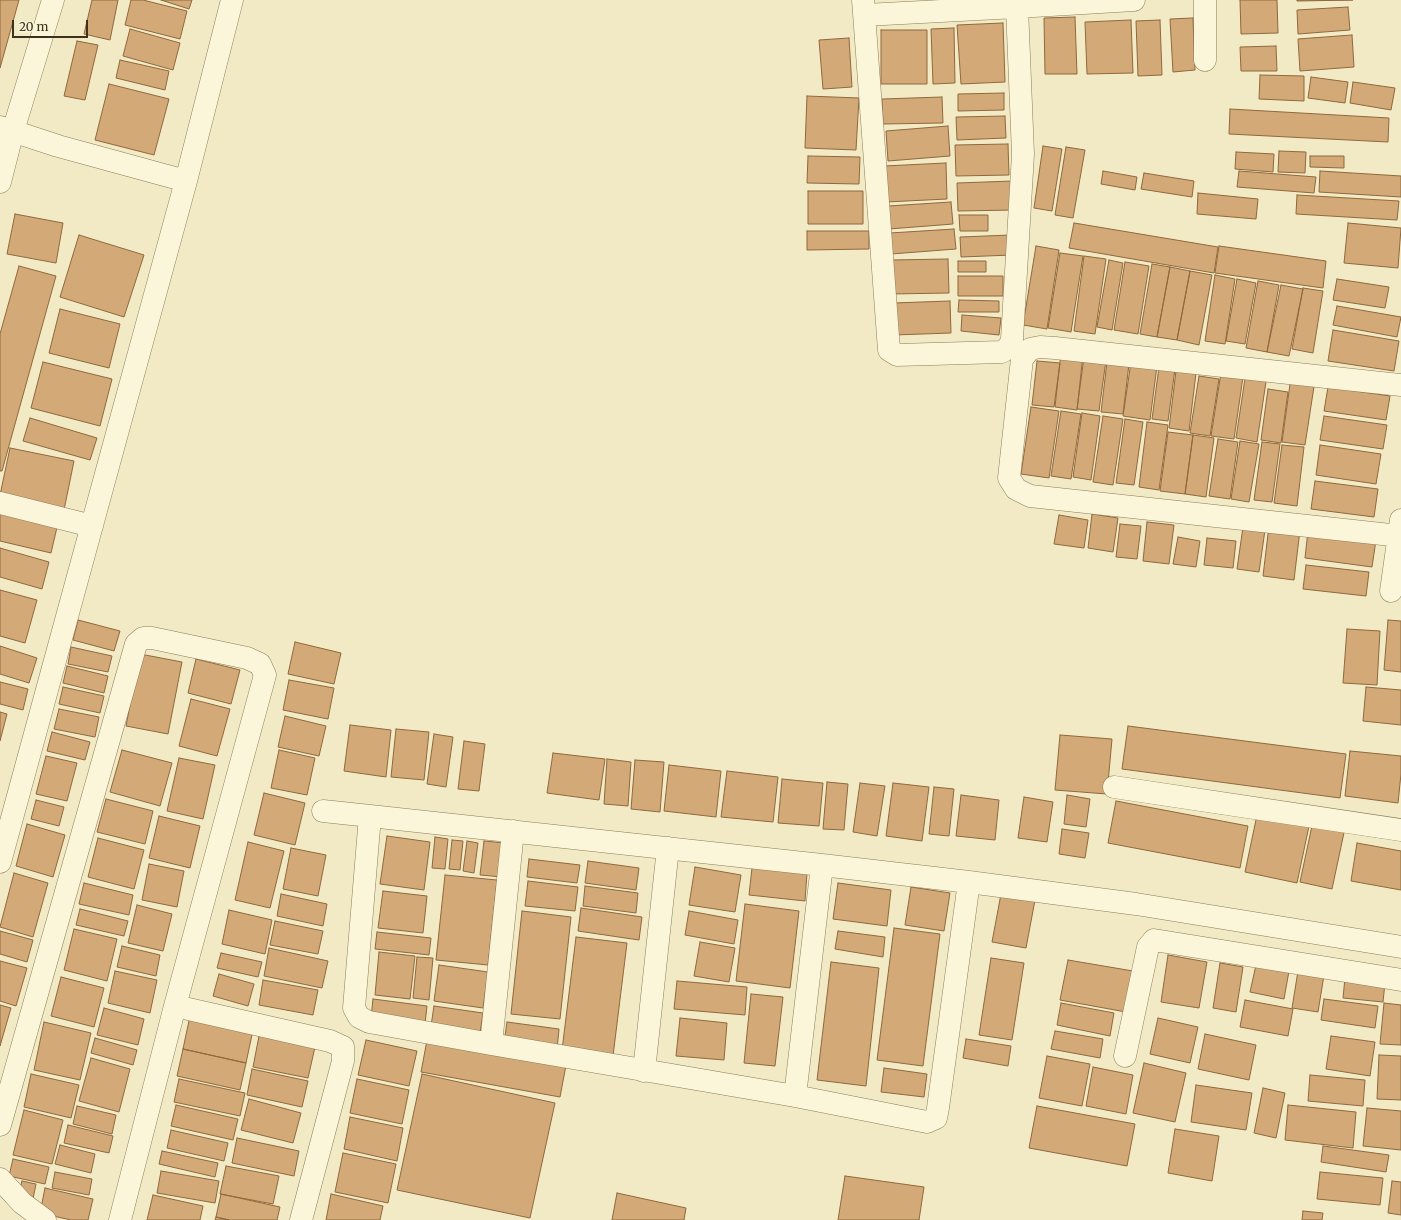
<!DOCTYPE html>
<html>
<head>
<meta charset="utf-8">
<style>
	body { margin:0 }
	#map { position:relative; width:1401px; height:1220px; overflow:hidden; background:#f1eac4; font-family:Merriweather,serif }
	canvas { display:block }
	.scale { position:absolute; left:12px; top:20px; width:76px; height:18px; box-sizing:border-box; border:2px solid #3d311e; border-top:0; padding-left:5px; font-size:12px; line-height:14px; white-space:nowrap; color:#3d311e; -webkit-text-stroke:3px #f8f3d5; paint-order:stroke }
</style>
</head>
<body>
<div id="map">
<canvas width="1401" height="1220"></canvas>
<div class="scale">20 m</div>
</div>
<script>
const ctx = document.querySelector('canvas').getContext('2d');
ctx.lineJoin = 'round';
function paint(path, color) {
  ctx.fillStyle = color;
  ctx.fill(path, 'evenodd');
}
function poly(rows) {
  const path = new Path2D();
  for (const r of rows) {
    path.moveTo(r[0], r[1]);
    for (let i = 2; i < r.length; i += 2) path.lineTo(r[i], r[i + 1]);
  }
  return path;
}
function strokePath(path, color, width, dash) {
  ctx.strokeStyle = color;
  ctx.lineWidth = width;
  ctx.lineCap = dash ? 'butt' : 'round';
  ctx.setLineDash(dash || []);
  ctx.stroke(path);
}
const building = poly([
	[0,0,19,0,0,68,0,0],
	[92,0,118,0,110,40,84,34,92,0],
	[131,0,143,0,187,11,180,39,125,25,131,0],
	[161,0,192,0,189,9,161,0],
	[1240,0,1277,0,1278,33,1241,34,1240,0],
	[1297,0,1353,0,1297,1,1297,0],
	[1348,7,1350,30,1298,34,1297,10,1348,7],
	[1075,17,1077,74,1045,74,1044,18,1075,17],
	[1193,18,1195,70,1173,72,1170,19,1193,18],
	[1131,20,1133,73,1087,74,1085,22,1131,20],
	[1160,20,1162,75,1138,76,1136,21,1160,20],
	[1003,23,1005,82,961,84,957,25,1003,23],
	[954,28,955,83,933,84,931,29,954,28],
	[130,29,180,43,173,70,123,56,130,29],
	[881,30,927,30,927,84,881,84,881,30],
	[1352,35,1354,67,1300,71,1298,39,1352,35],
	[849,38,852,87,823,89,819,40,849,38],
	[77,41,98,45,85,100,64,96,77,41],
	[1276,46,1277,71,1241,71,1240,47,1276,46],
	[120,60,169,71,165,90,116,78,120,60],
	[1260,75,1304,76,1304,101,1259,99,1260,75],
	[1311,77,1348,82,1345,103,1308,98,1311,77],
	[1353,82,1395,88,1391,110,1350,103,1353,82],
	[109,84,169,99,154,155,95,140,109,84],
	[1004,93,1004,110,958,111,958,94,1004,93],
	[807,96,859,98,856,150,805,148,807,96],
	[942,97,943,123,883,124,882,99,942,97],
	[1230,109,1389,118,1388,142,1229,134,1230,109],
	[1005,116,1006,138,957,140,956,117,1005,116],
	[948,126,950,156,888,161,886,131,948,126],
	[1008,144,1009,175,956,176,955,145,1008,144],
	[1043,146,1062,149,1052,211,1034,208,1043,146],
	[1066,147,1085,150,1073,218,1055,215,1066,147],
	[1279,151,1306,152,1305,173,1278,172,1279,151],
	[1236,152,1274,154,1273,172,1235,169,1236,152],
	[808,156,860,157,859,184,807,183,808,156],
	[1310,156,1344,156,1344,168,1310,167,1310,156],
	[946,163,947,199,886,202,884,166,946,163],
	[1103,171,1137,177,1135,190,1101,184,1103,171],
	[1239,171,1316,177,1314,193,1237,187,1239,171],
	[1320,171,1401,176,1401,197,1319,192,1320,171],
	[1144,173,1194,181,1192,197,1141,189,1144,173],
	[1013,181,1014,210,958,211,957,183,1013,181],
	[808,191,863,191,863,224,808,224,808,191],
	[1198,193,1258,199,1256,219,1197,214,1198,193],
	[1297,195,1399,201,1397,220,1296,214,1297,195],
	[951,202,953,224,889,229,888,206,951,202],
	[15,214,63,223,56,263,7,254,15,214],
	[959,215,988,215,988,231,960,231,959,215],
	[1074,223,1218,247,1214,273,1069,248,1074,223],
	[1348,223,1401,228,1398,268,1344,263,1348,223],
	[954,229,956,249,891,254,890,233,954,229],
	[807,231,869,231,869,249,807,250,807,231],
	[79,235,144,255,124,317,60,297,79,235],
	[1011,235,1012,255,961,257,960,237,1011,235],
	[1036,246,1059,250,1047,329,1023,325,1036,246],
	[1219,246,1326,261,1323,288,1215,273,1219,246],
	[1060,253,1083,256,1071,332,1048,328,1060,253],
	[1084,256,1106,259,1095,334,1074,331,1084,256],
	[948,259,949,293,891,294,891,260,948,259],
	[1109,260,1123,263,1112,330,1097,327,1109,260],
	[958,261,986,261,986,272,958,272,958,261],
	[1125,262,1149,266,1138,334,1114,330,1125,262],
	[1152,264,1170,267,1157,337,1140,334,1152,264],
	[19,266,56,276,2,471,0,471,0,334,19,266],
	[1170,267,1190,271,1177,340,1157,337,1170,267],
	[1190,271,1212,275,1199,345,1177,340,1190,271],
	[1215,275,1235,279,1225,344,1205,341,1215,275],
	[958,276,1003,276,1003,296,958,296,958,276],
	[1237,279,1256,283,1245,344,1226,341,1237,279],
	[1337,279,1389,287,1385,308,1333,300,1337,279],
	[1258,281,1279,285,1267,352,1246,348,1258,281],
	[1281,285,1303,289,1289,356,1267,352,1281,285],
	[1303,288,1323,291,1313,353,1292,349,1303,288],
	[959,300,999,301,999,312,958,312,959,300],
	[950,301,951,333,894,335,893,303,950,301],
	[1337,306,1401,317,1397,337,1333,325,1337,306],
	[60,309,120,324,109,368,49,353,60,309],
	[962,315,1001,318,999,335,961,331,962,315],
	[1333,330,1399,341,1394,371,1328,361,1333,330],
	[1061,352,1083,355,1077,410,1055,407,1061,352],
	[1084,357,1106,360,1099,411,1077,409,1084,357],
	[1037,361,1060,363,1054,407,1032,405,1037,361],
	[43,362,112,379,100,426,31,408,43,362],
	[1107,362,1129,364,1123,414,1101,412,1107,362],
	[1131,362,1157,366,1150,420,1123,416,1131,362],
	[1159,367,1175,369,1168,421,1152,419,1159,367],
	[1176,371,1196,373,1189,431,1169,428,1176,371],
	[1246,372,1267,375,1257,442,1236,438,1246,372],
	[1221,373,1243,377,1234,439,1211,436,1221,373],
	[1199,376,1219,379,1210,436,1190,433,1199,376],
	[1291,377,1315,380,1305,445,1282,442,1291,377],
	[1328,387,1390,396,1386,420,1324,411,1328,387],
	[1268,389,1288,392,1281,443,1261,440,1268,389],
	[1031,407,1059,411,1049,478,1021,474,1031,407],
	[1061,411,1081,414,1071,479,1051,476,1061,411],
	[1082,413,1100,416,1091,480,1073,477,1082,413],
	[1103,416,1123,419,1113,485,1093,482,1103,416],
	[1324,416,1387,425,1383,449,1320,440,1324,416],
	[30,418,97,438,90,460,23,441,30,418],
	[1125,419,1143,422,1134,485,1116,483,1125,419],
	[1147,422,1168,425,1159,490,1139,487,1147,422],
	[1168,432,1193,435,1185,494,1160,491,1168,432],
	[1193,435,1214,438,1206,497,1185,494,1193,435],
	[1218,439,1238,442,1230,499,1209,496,1218,439],
	[1240,441,1259,444,1249,502,1231,499,1240,441],
	[1262,442,1280,444,1272,502,1254,500,1262,442],
	[1282,445,1304,447,1297,506,1274,503,1282,445],
	[1320,445,1381,454,1376,484,1316,475,1320,445],
	[10,448,74,461,64,510,0,495,10,448],
	[1315,481,1378,489,1374,517,1311,509,1315,481],
	[0,509,58,523,51,553,0,541,0,509],
	[1092,514,1118,518,1113,552,1088,548,1092,514],
	[1059,515,1088,520,1084,548,1054,544,1059,515],
	[1147,522,1174,525,1169,564,1143,561,1147,522],
	[1120,524,1141,526,1137,559,1116,557,1120,524],
	[1269,526,1300,530,1294,580,1263,576,1269,526],
	[1243,527,1265,530,1259,572,1237,569,1243,527],
	[1308,531,1376,540,1372,567,1305,558,1308,531],
	[1178,537,1200,541,1196,567,1173,564,1178,537],
	[1207,538,1236,541,1233,568,1204,565,1207,538],
	[0,548,49,562,42,589,0,577,0,548],
	[1306,565,1369,572,1366,596,1303,589,1306,565],
	[0,590,37,600,25,643,0,636,0,590],
	[78,620,120,631,114,651,73,640,78,620],
	[1388,620,1401,621,1401,672,1384,670,1388,620],
	[1347,629,1380,631,1377,685,1343,683,1347,629],
	[295,642,341,653,334,684,288,674,295,642],
	[0,646,37,658,29,683,0,674,0,646],
	[71,647,112,656,108,672,68,664,71,647],
	[140,654,182,662,168,734,126,726,140,654],
	[196,659,240,670,231,704,188,693,196,659],
	[67,666,108,676,104,693,63,683,67,666],
	[289,680,334,688,328,719,283,710,289,680],
	[0,682,28,689,23,710,0,704,0,682],
	[63,687,104,696,100,713,59,704,63,687],
	[1366,687,1401,690,1401,725,1363,721,1366,687],
	[191,699,230,709,217,756,179,746,191,699],
	[59,709,99,717,95,737,54,729,59,709],
	[0,712,7,714,0,741,0,712],
	[285,716,326,726,319,756,278,747,285,716],
	[350,725,391,730,386,777,344,771,350,725],
	[1128,726,1346,754,1340,798,1122,769,1128,726],
	[396,729,429,732,424,780,391,777,396,729],
	[52,732,90,742,85,760,47,751,52,732],
	[434,734,453,737,446,787,427,784,434,734],
	[1060,735,1112,739,1107,794,1055,790,1060,735],
	[464,741,485,744,479,791,458,789,464,741],
	[122,750,172,763,160,806,110,792,122,750],
	[279,750,315,758,307,795,271,788,279,750],
	[1350,751,1401,756,1401,774,1398,803,1345,796,1350,751],
	[553,753,605,759,599,800,547,793,553,753],
	[46,756,77,763,67,801,36,794,46,756],
	[179,758,215,765,203,819,167,811,179,758],
	[607,759,631,762,628,806,604,804,607,759],
	[635,760,664,762,660,812,631,809,635,760],
	[669,765,721,771,716,817,664,811,669,765],
	[727,771,778,777,773,822,721,817,727,771],
	[782,779,823,783,819,826,778,823,782,779],
	[827,782,848,784,844,830,823,829,827,782],
	[860,783,885,786,877,836,853,832,860,783],
	[893,783,929,787,922,841,886,836,893,783],
	[934,787,954,789,949,836,929,834,934,787],
	[264,793,305,803,295,845,254,835,264,793],
	[961,795,999,800,995,840,956,836,961,795],
	[1067,795,1090,799,1086,827,1064,824,1067,795],
	[1024,797,1053,802,1047,842,1018,838,1024,797],
	[106,799,153,811,145,844,97,832,106,799],
	[36,800,64,807,59,826,31,819,36,800],
	[1116,801,1248,826,1240,868,1108,843,1116,801],
	[1257,815,1309,826,1297,883,1245,872,1257,815],
	[159,816,200,826,190,868,149,858,159,816],
	[1313,821,1345,828,1332,889,1300,882,1313,821],
	[27,824,65,835,53,877,16,866,27,824],
	[1062,829,1089,833,1085,858,1059,854,1062,829],
	[387,836,430,842,424,890,380,884,387,836],
	[435,837,448,839,445,869,432,868,435,837],
	[98,838,144,850,134,889,88,877,98,838],
	[452,840,463,841,460,870,449,869,452,840],
	[467,841,478,843,474,873,463,871,467,841],
	[484,841,505,843,502,877,480,875,484,841],
	[248,842,284,851,270,908,235,900,248,842],
	[1357,843,1401,851,1401,890,1351,881,1357,843],
	[291,848,326,855,318,896,283,889,291,848],
	[529,859,580,865,577,883,527,877,529,859],
	[588,861,639,868,636,890,585,883,588,861],
	[149,864,184,871,177,907,142,900,149,864],
	[695,867,741,875,735,912,689,905,695,867],
	[752,868,807,873,805,901,749,895,752,868],
	[14,873,48,883,33,937,0,927,14,873],
	[445,875,497,880,488,965,436,960,445,875],
	[528,881,578,887,575,911,525,906,528,881],
	[84,883,133,895,129,915,79,904,84,883],
	[838,883,891,890,887,926,833,919,838,883],
	[585,886,638,893,636,913,583,906,585,886],
	[911,887,950,893,944,931,905,925,911,887],
	[383,891,427,896,423,933,378,928,383,891],
	[281,894,327,904,323,926,277,916,281,894],
	[1001,894,1035,900,1026,948,992,942,1001,894],
	[745,904,799,911,790,988,736,981,745,904],
	[137,905,172,914,163,951,128,943,137,905],
	[581,908,642,917,639,940,578,931,581,908],
	[80,909,128,921,124,936,76,925,80,909],
	[229,910,272,920,265,954,222,944,229,910],
	[522,911,571,917,560,1019,511,1014,522,911],
	[689,911,738,920,734,944,685,935,689,911],
	[275,921,323,931,318,954,270,945,275,921],
	[894,928,940,934,923,1066,877,1060,894,928],
	[74,929,117,939,107,981,64,970,74,929],
	[0,931,33,940,27,962,0,954,0,931],
	[838,931,885,937,883,957,835,949,838,931],
	[377,932,431,938,429,955,375,949,377,932],
	[576,937,627,943,613,1056,562,1050,576,937],
	[700,942,735,948,729,982,694,976,700,942],
	[122,946,160,955,156,976,117,967,122,946],
	[269,948,328,961,322,988,264,976,269,948],
	[379,952,415,956,410,999,375,995,379,952],
	[221,953,262,962,258,977,217,968,221,953],
	[1168,955,1207,962,1199,1008,1161,1002,1168,955],
	[417,957,433,958,429,1000,413,998,417,957],
	[991,958,1024,963,1012,1040,979,1035,991,958],
	[1068,960,1133,971,1126,1012,1060,1000,1068,960],
	[0,961,27,968,16,1006,0,1001,0,961],
	[831,962,879,968,866,1086,817,1080,831,962],
	[1220,963,1243,967,1236,1012,1213,1008,1220,963],
	[439,965,488,972,483,1008,434,1001,439,965],
	[1256,965,1289,971,1284,999,1250,992,1256,965],
	[115,971,157,980,150,1013,108,1003,115,971],
	[1298,971,1324,975,1318,1012,1292,1008,1298,971],
	[219,974,254,984,248,1006,213,996,219,974],
	[61,977,104,988,94,1027,51,1016,61,977],
	[1345,978,1385,983,1383,1002,1343,998,1345,978],
	[263,980,318,990,313,1015,259,1005,263,980],
	[677,981,747,987,745,1015,674,1009,677,981],
	[751,994,783,997,775,1066,744,1063,751,994],
	[373,999,427,1006,425,1024,371,1018,373,999],
	[1324,999,1378,1006,1375,1028,1321,1020,1324,999],
	[1245,1000,1293,1009,1288,1036,1240,1027,1245,1000],
	[1061,1003,1114,1013,1110,1036,1057,1025,1061,1003],
	[1384,1003,1401,1005,1401,1045,1380,1044,1384,1003],
	[0,1005,11,1008,0,1046,0,1005],
	[434,1006,483,1013,480,1033,431,1026,434,1006],
	[104,1008,144,1019,138,1045,97,1035,104,1008],
	[190,1016,253,1030,246,1063,183,1049,190,1016],
	[680,1018,727,1023,724,1060,676,1056,680,1018],
	[1158,1018,1198,1027,1190,1063,1150,1054,1158,1018],
	[44,1022,91,1033,80,1080,34,1070,44,1022],
	[507,1022,559,1029,557,1050,504,1043,507,1022],
	[1055,1031,1103,1039,1100,1058,1051,1049,1055,1031],
	[1205,1034,1256,1045,1249,1080,1198,1069,1205,1034],
	[428,1035,567,1060,560,1097,421,1072,428,1035],
	[259,1036,315,1047,308,1078,253,1067,259,1036],
	[1331,1036,1375,1042,1370,1076,1326,1069,1331,1036],
	[95,1038,137,1050,133,1065,91,1053,95,1038],
	[966,1039,1011,1046,1008,1066,963,1058,966,1039],
	[366,1040,417,1051,409,1086,358,1075,366,1040],
	[183,1049,246,1063,240,1090,177,1076,183,1049],
	[1379,1055,1401,1056,1401,1100,1377,1099,1379,1055],
	[1047,1056,1090,1064,1082,1106,1039,1098,1047,1056],
	[91,1058,130,1069,119,1112,79,1101,91,1058],
	[1144,1063,1186,1073,1175,1122,1133,1113,1144,1063],
	[1093,1067,1133,1075,1126,1114,1086,1106,1093,1067],
	[884,1068,927,1074,924,1097,881,1092,884,1068],
	[252,1069,308,1081,302,1107,247,1095,252,1069],
	[31,1074,79,1085,71,1118,24,1107,31,1074],
	[422,1074,555,1103,530,1218,397,1190,422,1074],
	[1310,1075,1365,1080,1363,1106,1308,1101,1310,1075],
	[179,1079,245,1093,240,1116,174,1102,179,1079],
	[357,1079,409,1090,402,1124,350,1113,357,1079],
	[1196,1085,1252,1093,1246,1130,1191,1122,1196,1085],
	[1263,1088,1285,1093,1276,1138,1254,1133,1263,1088],
	[249,1099,301,1113,293,1143,241,1130,249,1099],
	[176,1105,238,1119,233,1140,171,1126,176,1105],
	[1288,1105,1356,1112,1353,1148,1285,1140,1288,1105],
	[77,1106,116,1115,112,1134,73,1124,77,1106],
	[1037,1106,1135,1124,1127,1166,1029,1148,1037,1106],
	[1367,1108,1401,1111,1401,1150,1363,1146,1367,1108],
	[24,1110,63,1120,52,1164,13,1155,24,1110],
	[350,1117,403,1128,397,1161,344,1149,350,1117],
	[68,1125,113,1136,109,1153,64,1143,68,1125],
	[1175,1129,1219,1136,1212,1181,1168,1173,1175,1129],
	[171,1130,228,1143,224,1161,167,1148,171,1130],
	[237,1138,299,1151,294,1176,232,1163,237,1138],
	[60,1145,95,1154,91,1173,55,1164,60,1145],
	[1323,1146,1389,1155,1386,1172,1321,1162,1323,1146],
	[162,1151,218,1163,215,1177,159,1164,162,1151],
	[343,1153,396,1164,388,1203,335,1192,343,1153],
	[13,1159,49,1167,45,1184,9,1176,13,1159],
	[226,1166,279,1176,273,1204,220,1194,226,1166],
	[161,1171,219,1181,215,1203,157,1193,161,1171],
	[55,1172,92,1179,89,1195,52,1188,55,1172],
	[1320,1172,1383,1178,1380,1205,1317,1199,1320,1172],
	[845,1176,924,1187,919,1220,838,1220,845,1176],
	[22,1181,36,1184,33,1199,18,1196,22,1181],
	[1392,1181,1401,1182,1401,1215,1388,1213,1392,1181],
	[45,1188,93,1199,88,1220,71,1220,40,1213,45,1188],
	[617,1193,686,1208,684,1220,612,1220,617,1193],
	[221,1194,280,1207,277,1220,229,1220,216,1217,221,1194],
	[331,1194,383,1206,380,1220,326,1220,331,1194],
	[153,1195,203,1206,200,1220,147,1220,153,1195],
	[1303,1211,1323,1213,1322,1220,1302,1220,1303,1211],
	[216,1217,229,1220,215,1220,216,1217]
]);
paint(building, '#d2a977');
strokePath(building, '#8f683d', 1);
const minor = poly([
	[863,0,889,350,897,355,1002,352,1009,347,1012,339,1023,154,1017,7,1134,0],
	[865,15,1017,7],
	[1205,60,1205,0],
	[0,127,58,146,186,181],
	[0,182,13,131,53,0],
	[1401,385,1055,348,1040,347,1030,349,1022,359,1009,478,1016,489,1030,496,1401,536],
	[0,503,92,526],
	[1391,591,1401,520],
	[1114,787,1401,830],
	[323,811,370,816],
	[513,831,491,1044,795,1096,927,1122,936,1118,938,1108,969,882],
	[0,862,186,181,232,0],
	[175,1006,330,1041,343,1047,343,1061,301,1220],
	[491,1044,369,1022,359,1017,354,1008,370,816,822,865,969,882,1136,904,1401,947],
	[1125,1056,1148,947,1154,940,1401,980],
	[644,1071,668,848],
	[795,1096,822,865],
	[0,1125,136,644,143,638,152,638,247,658,260,664,265,675,175,1006,120,1220],
	[0,1179,22,1203,45,1220]
]);
strokePath(minor, '#8e7c59', 23);
strokePath(minor, '#fbf5d9', 22);
</script>
</body>
</html>
